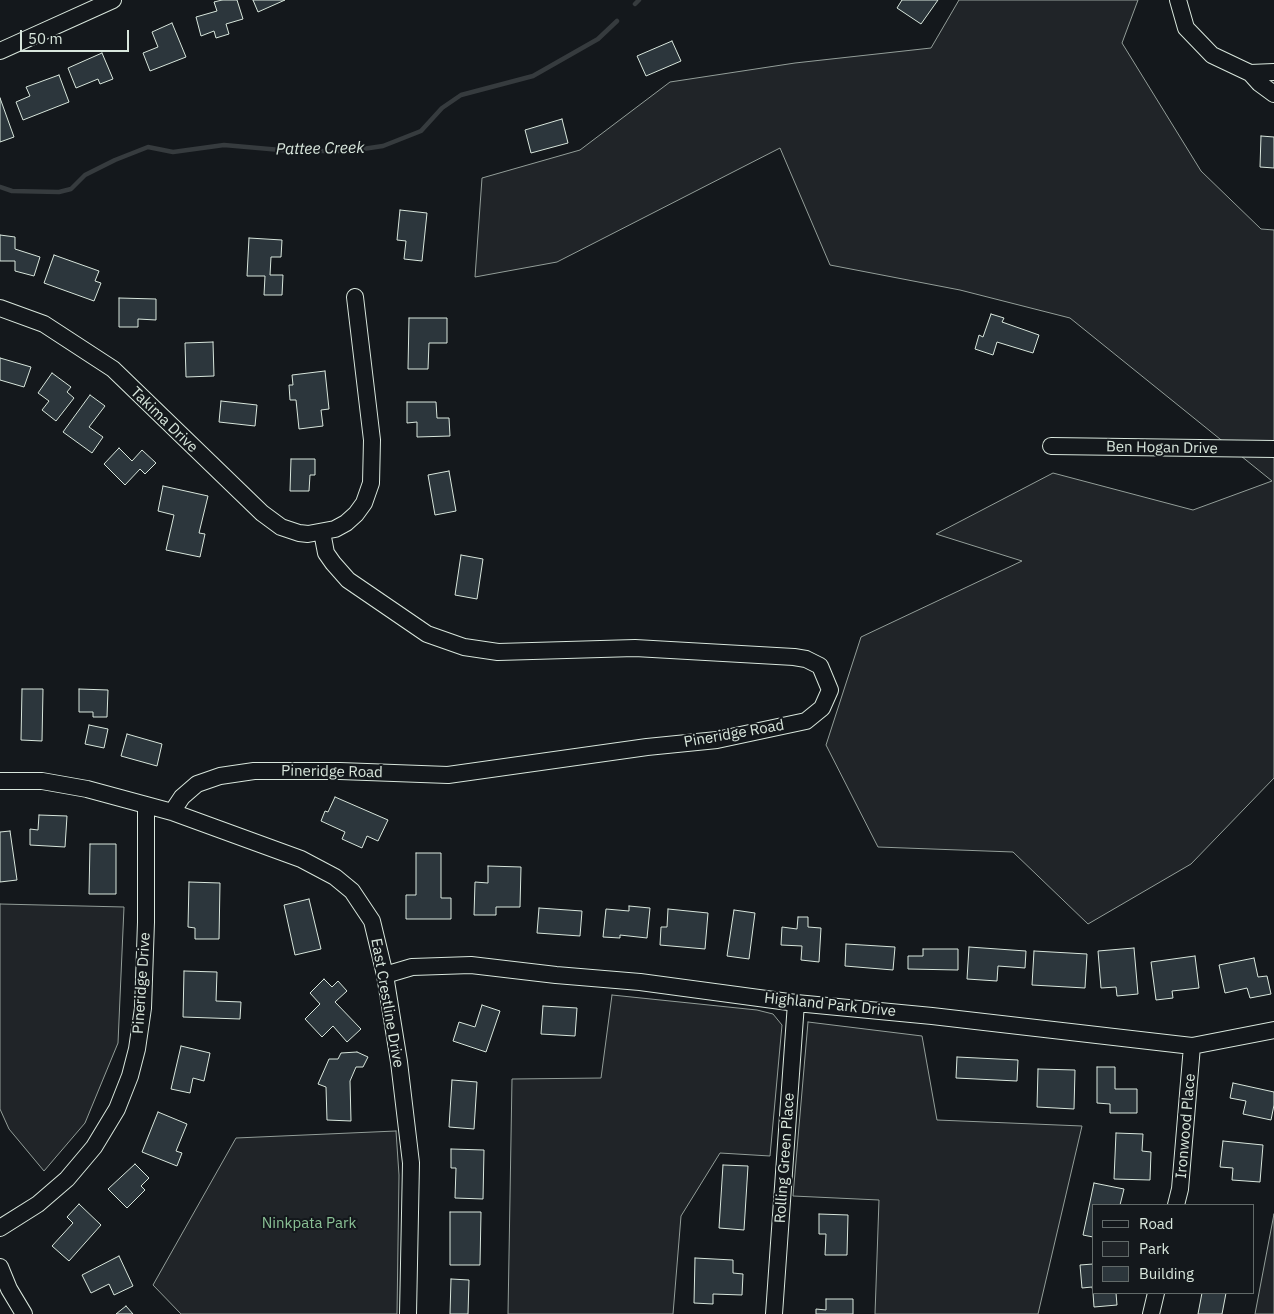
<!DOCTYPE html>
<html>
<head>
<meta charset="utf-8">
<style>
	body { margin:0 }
	#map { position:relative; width:1274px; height:1314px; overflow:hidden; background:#14181c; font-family:"IBM Plex Sans",sans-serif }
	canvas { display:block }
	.legend { position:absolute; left:1092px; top:1204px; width:162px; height:90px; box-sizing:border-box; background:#14181c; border:1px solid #626a69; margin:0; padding:6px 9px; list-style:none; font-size:15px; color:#d8e6dc }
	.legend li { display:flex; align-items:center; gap:10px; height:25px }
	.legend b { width:25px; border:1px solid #626a69 }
	.scale { position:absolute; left:20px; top:30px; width:109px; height:22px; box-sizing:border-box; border:2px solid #d8e6dc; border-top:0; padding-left:6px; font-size:15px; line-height:18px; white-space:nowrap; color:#d8e6dc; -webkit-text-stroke:4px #14181c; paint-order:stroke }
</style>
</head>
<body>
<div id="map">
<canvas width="1274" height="1314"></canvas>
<ul class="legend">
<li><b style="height:6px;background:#14181c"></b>Road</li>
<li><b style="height:14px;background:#202428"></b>Park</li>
<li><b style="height:14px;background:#2c363c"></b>Building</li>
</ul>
<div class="scale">50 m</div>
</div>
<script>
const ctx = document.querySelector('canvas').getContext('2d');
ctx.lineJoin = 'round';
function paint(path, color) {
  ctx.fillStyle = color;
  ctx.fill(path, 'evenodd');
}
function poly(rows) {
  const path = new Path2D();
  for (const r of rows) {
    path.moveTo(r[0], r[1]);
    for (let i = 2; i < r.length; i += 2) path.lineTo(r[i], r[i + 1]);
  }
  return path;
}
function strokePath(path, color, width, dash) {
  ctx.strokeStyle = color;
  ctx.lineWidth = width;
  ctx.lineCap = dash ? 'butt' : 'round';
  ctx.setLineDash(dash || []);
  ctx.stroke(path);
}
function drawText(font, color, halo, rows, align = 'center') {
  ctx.font = font + ' "IBM Plex Sans",sans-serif';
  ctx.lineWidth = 4;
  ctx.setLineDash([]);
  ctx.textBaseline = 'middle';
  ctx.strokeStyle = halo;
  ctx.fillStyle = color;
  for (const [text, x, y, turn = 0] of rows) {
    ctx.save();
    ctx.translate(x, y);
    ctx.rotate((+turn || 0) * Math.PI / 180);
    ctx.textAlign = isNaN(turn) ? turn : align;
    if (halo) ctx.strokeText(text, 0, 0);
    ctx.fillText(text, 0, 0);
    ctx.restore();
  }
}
const green = poly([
	[959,0,1138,0,1122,43,1201,171,1261,229,1274,230,1274,778,1191,864,1088,924,1013,852,878,847,826,745,861,637,1022,561,936,534,1053,473,1193,510,1272,481,1070,318,960,290,830,265,780,148,557,262,475,277,482,178,580,150,670,82,795,63,931,48,959,0],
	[0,904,124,907,118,1043,85,1123,44,1171,9,1129,0,1109,0,904],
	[612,995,757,1010,773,1014,782,1025,770,1156,720,1153,681,1216,673,1314,508,1314,512,1079,601,1078,612,995],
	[808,1022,922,1036,937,1120,1082,1126,1038,1314,875,1314,879,1200,793,1196,808,1022],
	[396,1131,399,1175,397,1314,181,1314,153,1285,236,1138,396,1131],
	[1274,1214,1274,1314,1255,1314,1274,1214]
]);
paint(green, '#202428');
strokePath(green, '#939e99', 1);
strokePath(poly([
	[635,4,639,0],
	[0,187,12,191,59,192,71,189,85,175,115,160,148,147,173,152,224,145,292,151,349,151,383,146,421,131,442,108,461,95,533,76,598,39,617,21]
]), '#363b3e', 4.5);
const building = poly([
	[222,0,237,0,243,19,226,24,229,34,216,38,214,31,201,36,196,17,217,11,214,2,222,0],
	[253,0,285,0,258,12,253,0],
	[902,0,938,0,921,24,897,8,902,0],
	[172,23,186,57,150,71,143,53,158,47,152,32,172,23],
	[672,41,681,61,646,76,637,56,672,41],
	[102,53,113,79,100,84,98,79,76,88,68,68,102,53],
	[59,75,69,102,23,120,16,102,30,96,26,87,59,75],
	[0,98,14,137,0,142,0,98],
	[562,119,568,143,531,153,525,130,562,119],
	[1261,136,1274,137,1274,168,1260,167,1261,136],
	[400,210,427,213,422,261,404,259,406,241,397,240,400,210],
	[0,235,15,237,15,249,40,257,34,276,15,271,15,261,0,261,0,235],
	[249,238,282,240,281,257,271,257,270,275,283,275,282,295,264,295,265,276,247,276,249,238],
	[54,255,99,271,95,281,101,283,94,301,44,283,54,255],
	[119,298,156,299,156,320,138,319,138,327,119,327,119,298],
	[991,314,1004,318,1002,322,1039,335,1033,353,997,342,993,355,975,349,979,335,983,337,991,314],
	[409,318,447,318,447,343,429,343,428,369,408,369,409,318],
	[213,342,214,376,186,377,185,343,213,342],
	[0,358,31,367,24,387,0,380,0,358],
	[325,371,329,409,321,410,323,426,299,429,296,400,290,400,289,385,293,385,292,375,325,371],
	[52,373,71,387,67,392,74,398,56,421,42,410,49,401,38,393,52,373],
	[90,395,105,406,89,427,103,437,92,453,63,432,90,395],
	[221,401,257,405,255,426,219,422,221,401],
	[407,402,436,402,437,418,449,418,450,436,417,437,417,422,407,423,407,402],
	[119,448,132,461,142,450,156,463,145,474,140,469,125,485,104,464,119,448],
	[291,459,315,459,315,475,310,475,309,491,290,491,291,459],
	[449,471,456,511,435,515,428,475,449,471],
	[163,486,208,496,199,533,205,534,200,557,166,550,174,515,158,511,163,486],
	[461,555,483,559,477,599,455,595,461,555],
	[22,689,43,689,42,741,21,740,22,689],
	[79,689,108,690,107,717,93,717,93,712,79,712,79,689],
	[89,725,108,729,104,748,85,744,89,725],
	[127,734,162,744,157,766,121,756,127,734],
	[335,797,388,820,378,841,367,836,362,848,342,839,345,832,321,821,325,811,328,812,335,797],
	[39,815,67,816,65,847,30,845,30,829,38,830,39,815],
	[10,831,17,880,0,882,0,832,10,831],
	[90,844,116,844,116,894,89,894,90,844],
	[416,853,441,853,441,898,451,898,451,919,406,919,406,895,416,895,416,853],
	[488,866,521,867,520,907,496,907,496,915,474,915,475,882,488,883,488,866],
	[189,882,220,883,219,939,195,939,195,928,188,927,189,882],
	[309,899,321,949,295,955,284,905,309,899],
	[629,906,650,908,647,938,620,935,620,938,603,937,606,909,629,911,629,906],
	[539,908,582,911,580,936,537,933,539,908],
	[668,909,708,913,705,949,660,945,661,927,667,927,668,909],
	[734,910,755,913,749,959,727,956,734,910],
	[798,917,808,917,808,927,821,928,819,962,801,960,802,946,781,945,782,927,797,929,798,917],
	[846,944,895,947,893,970,845,966,846,944],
	[969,947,1026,951,1025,968,998,966,997,981,967,979,969,947],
	[1134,948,1138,994,1117,996,1116,987,1101,988,1098,951,1134,948],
	[923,949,958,949,958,970,908,969,908,956,923,956,923,949],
	[1034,951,1087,954,1085,988,1032,985,1034,951],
	[1195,956,1199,988,1172,991,1173,998,1156,1000,1151,962,1195,956],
	[1254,958,1258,977,1267,976,1271,994,1250,998,1247,988,1225,993,1219,965,1254,958],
	[184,971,217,972,216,1001,241,1002,240,1019,183,1017,184,971],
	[324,979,332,987,338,981,347,991,335,1002,361,1029,347,1042,333,1026,322,1037,305,1019,320,1004,310,993,324,979],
	[482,1005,500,1011,486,1052,453,1041,459,1022,475,1027,482,1005],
	[543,1006,577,1008,575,1036,541,1034,543,1006],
	[181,1046,210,1053,204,1081,193,1078,190,1093,171,1089,181,1046],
	[357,1052,368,1057,363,1067,356,1067,350,1081,351,1121,327,1120,326,1087,318,1084,329,1059,338,1059,341,1053,357,1052],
	[957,1057,1018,1060,1017,1081,956,1078,957,1057],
	[1097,1067,1115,1067,1115,1089,1137,1089,1137,1113,1110,1113,1110,1104,1097,1103,1097,1067],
	[1038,1069,1075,1070,1074,1109,1037,1107,1038,1069],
	[452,1080,477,1082,474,1129,449,1127,452,1080],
	[1233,1083,1274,1092,1274,1105,1271,1120,1243,1114,1246,1101,1230,1098,1233,1083],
	[158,1112,187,1124,176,1151,182,1153,177,1166,142,1152,158,1112],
	[1116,1133,1143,1134,1142,1151,1151,1152,1150,1180,1114,1179,1116,1133],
	[1223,1141,1263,1145,1260,1182,1232,1180,1233,1168,1220,1167,1223,1141],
	[451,1149,484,1150,483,1199,455,1198,456,1168,451,1168,451,1149],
	[135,1164,149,1178,141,1186,145,1190,127,1208,108,1189,135,1164],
	[723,1165,748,1166,744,1230,719,1228,723,1165],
	[1094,1183,1124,1189,1120,1205,1093,1205,1093,1237,1083,1235,1094,1183],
	[79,1204,101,1225,69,1261,52,1246,73,1223,67,1217,79,1204],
	[450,1212,481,1212,480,1265,450,1265,450,1212],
	[819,1214,848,1215,847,1255,825,1255,826,1234,819,1234,819,1214],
	[119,1256,133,1286,114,1295,109,1284,91,1293,82,1275,119,1256],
	[695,1258,733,1260,733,1273,743,1274,742,1295,713,1294,713,1304,694,1303,695,1258],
	[1093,1264,1093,1292,1092,1287,1082,1288,1080,1265,1093,1264],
	[451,1279,469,1280,468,1314,450,1314,451,1279],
	[1093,1293,1116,1293,1117,1305,1094,1307,1093,1293],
	[1202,1293,1226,1293,1222,1314,1198,1314,1202,1293],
	[826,1299,853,1299,853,1314,816,1314,816,1309,826,1310,826,1299],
	[126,1306,133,1314,116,1314,126,1306]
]);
paint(building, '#2c363c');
strokePath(building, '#d8e6dc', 1);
const minor = poly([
	[1178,0,1186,28,1212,55,1250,73,1259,83,1274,94],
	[0,51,113,0],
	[1250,73,1274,72],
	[0,308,44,324,113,369,262,513,281,527,299,533,308,534,335,529,346,523,356,514,364,503,371,483,372,440,355,297],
	[1051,446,1274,449],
	[0,781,42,781,87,789,172,812,301,859,335,877,352,891,372,921,385,975,399,1062,411,1163,408,1314],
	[172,812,182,797,197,784,220,776,254,771,340,771,448,775,647,747,717,740,806,721,822,708,830,690,820,666,806,659,794,657,635,648,498,652,464,647,427,634,348,580,333,563,326,553,322,532],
	[385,975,412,967,471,965,556,975,640,982,796,1003,932,1016,1192,1046,1274,1030],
	[1176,1205,1180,1189,1192,1046],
	[0,1228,38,1204,67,1179,94,1147,117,1109,130,1076,137,1049,143,1008,146,922,146,805],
	[0,1267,9,1289,24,1314],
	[774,1314,796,1003],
	[1151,1314,1156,1293]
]);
strokePath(minor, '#d8e6dc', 18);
strokePath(minor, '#14181c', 16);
drawText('15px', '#d8e6dc', '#14181c', [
	["Takima Drive",164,420,44],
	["Ben Hogan Drive",1162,448,1],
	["Pineridge Road",734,734,-10],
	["Pineridge Road",332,772,1],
	["Pineridge Drive",142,983,-86],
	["East Crestline Drive",387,1003,80],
	["Highland Park Drive",830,1005,6],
	["Ironwood Place",1186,1126,-85],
	["Rolling Green Place",785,1158,-86]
]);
drawText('15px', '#8ac095', '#14181c', [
	["Ninkpata Park",309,1224]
]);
drawText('italic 16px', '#d8e6dc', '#14181c', [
	["Pattee Creek",320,149,-1]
]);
</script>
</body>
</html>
